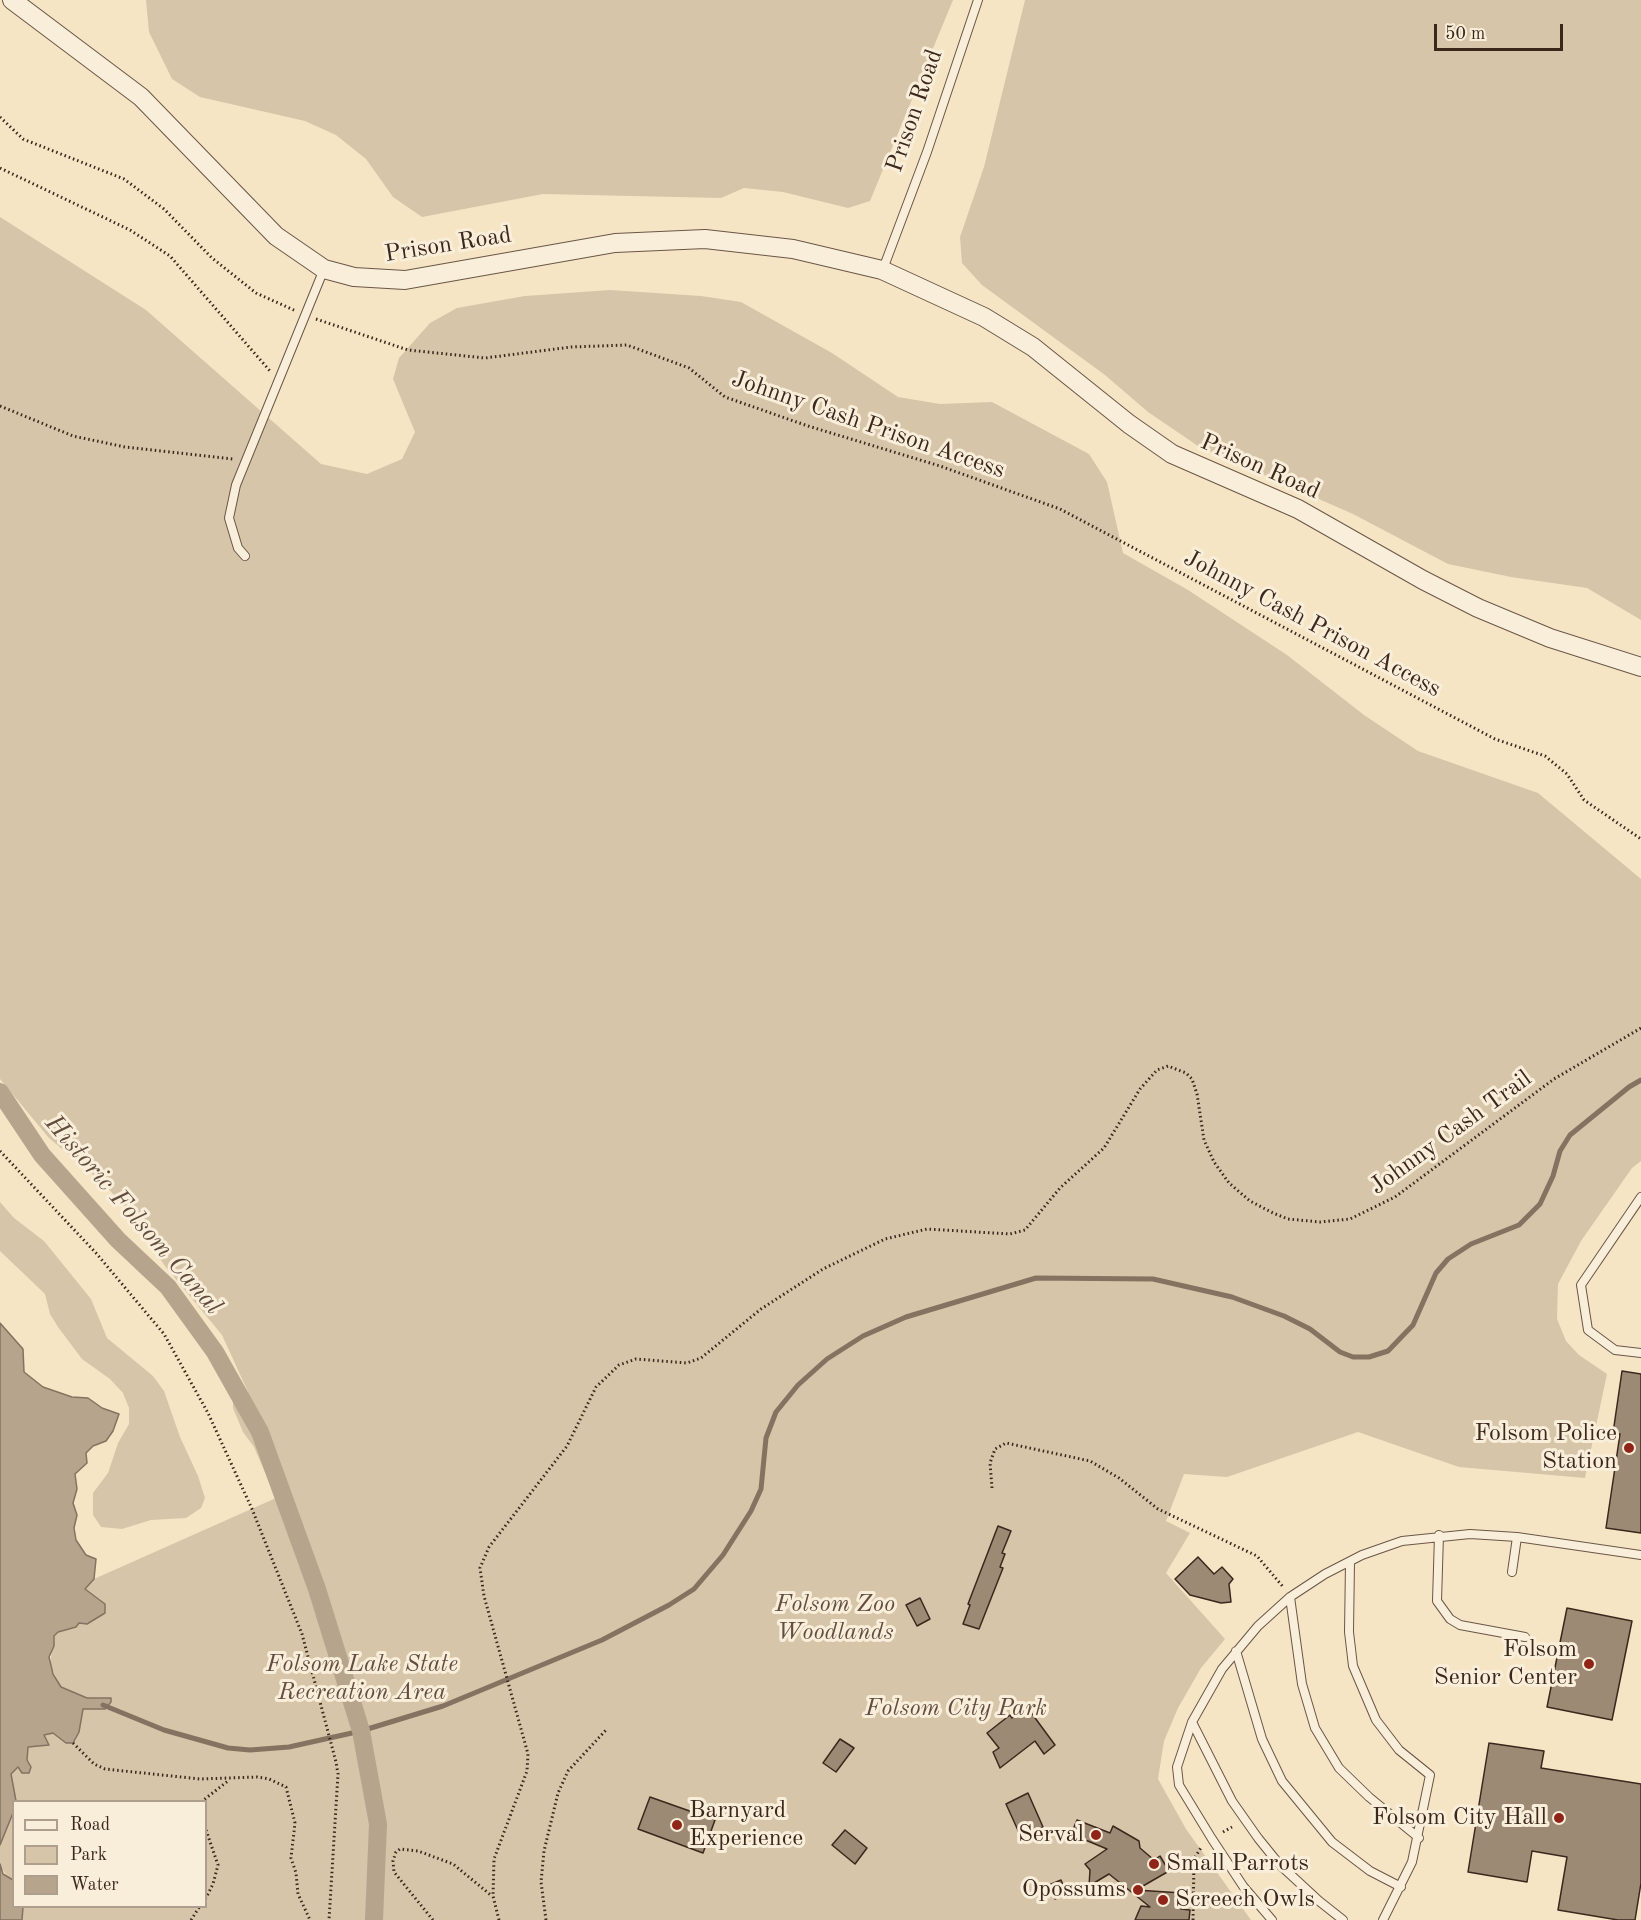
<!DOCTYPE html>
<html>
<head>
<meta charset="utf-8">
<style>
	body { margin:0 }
	#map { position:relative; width:1641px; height:1920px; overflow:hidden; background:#f6e5c5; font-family:"Old Standard TT",serif }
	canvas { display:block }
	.legend { position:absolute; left:12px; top:1800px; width:195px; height:108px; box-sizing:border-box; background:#f9eed9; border:2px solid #ad9e8e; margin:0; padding:8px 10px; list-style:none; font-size:18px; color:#3c271d }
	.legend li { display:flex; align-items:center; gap:12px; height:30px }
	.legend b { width:30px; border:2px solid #ad9e8e }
	.scale { position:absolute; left:1434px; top:24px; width:129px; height:27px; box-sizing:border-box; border:3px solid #3c271d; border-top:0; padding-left:8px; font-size:18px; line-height:21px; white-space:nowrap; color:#3c271d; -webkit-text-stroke:4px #f9eed9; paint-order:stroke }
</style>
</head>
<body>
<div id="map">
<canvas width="1641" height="1920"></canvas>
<ul class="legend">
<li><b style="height:8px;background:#f9eed9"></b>Road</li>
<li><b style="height:16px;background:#d6c5a8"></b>Park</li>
<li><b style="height:16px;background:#b7a48c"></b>Water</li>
</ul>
<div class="scale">50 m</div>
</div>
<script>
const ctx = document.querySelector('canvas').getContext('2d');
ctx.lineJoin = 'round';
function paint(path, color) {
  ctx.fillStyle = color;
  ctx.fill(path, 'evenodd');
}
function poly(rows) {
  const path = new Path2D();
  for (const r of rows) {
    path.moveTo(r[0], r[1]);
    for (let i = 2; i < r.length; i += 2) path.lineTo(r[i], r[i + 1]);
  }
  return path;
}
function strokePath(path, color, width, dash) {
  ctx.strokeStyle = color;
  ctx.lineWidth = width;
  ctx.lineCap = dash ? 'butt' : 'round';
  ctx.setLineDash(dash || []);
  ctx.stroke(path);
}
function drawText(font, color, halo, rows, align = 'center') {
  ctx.font = font + ' "Old Standard TT",serif';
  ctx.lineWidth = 6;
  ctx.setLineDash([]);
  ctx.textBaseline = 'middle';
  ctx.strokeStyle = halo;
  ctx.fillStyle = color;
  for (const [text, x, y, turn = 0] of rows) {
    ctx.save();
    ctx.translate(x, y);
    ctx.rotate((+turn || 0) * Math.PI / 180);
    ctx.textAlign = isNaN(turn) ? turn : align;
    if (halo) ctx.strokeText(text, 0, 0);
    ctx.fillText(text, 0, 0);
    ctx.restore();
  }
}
paint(poly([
	[146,0,953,0,870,201,848,208,783,192,744,188,721,198,543,194,422,217,393,197,366,159,336,135,305,121,200,97,172,79,149,32],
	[1025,0,1641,0,1641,620,1587,588,1511,577,1448,564,1353,514,1198,446,1148,412,1105,375,982,285,962,263,960,237,984,167],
	[0,217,146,310,321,464,367,474,402,459,415,432,393,379,399,358,430,323,457,308,525,296,610,290,701,296,741,302,832,353,898,397,940,404,992,402,1089,454,1107,482,1123,553,1188,590,1287,655,1364,715,1418,751,1538,793,1641,879,1641,1161,1632,1168,1581,1241,1558,1284,1557,1319,1566,1341,1579,1355,1607,1374,1585,1478,1459,1467,1358,1432,1227,1477,1184,1474,1166,1521,1190,1533,1166,1573,1225,1639,1201,1668,1178,1708,1164,1741,1158,1779,1186,1829,1251,1920,22,1920,23,1907,206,1906,206,1802,16,1801,11,1774,27,1760,28,1747,49,1744,44,1735,53,1733,60,1737,79,1732,83,1709,105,1709,111,1699,87,1698,61,1687,50,1665,54,1636,64,1628,83,1622,101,1600,85,1589,86,1586,94,1579,276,1498,254,1447,243,1432,233,1408,233,1398,248,1392,222,1335,165,1266,124,1206,105,1185,49,1138,0,1079],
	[0,1202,14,1218,44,1241,91,1299,107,1338,153,1376,164,1391,180,1437,198,1476,205,1498,201,1508,186,1518,151,1520,122,1529,101,1527,93,1515,93,1493,108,1473,118,1443,129,1424,129,1408,123,1393,110,1379,82,1359,58,1327,50,1314,45,1294,0,1251],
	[13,1813,13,1880,10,1880,0,1866,0,1845]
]), '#d6c5a8');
const water = poly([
	[0,1323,23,1349,24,1372,43,1387,72,1397,88,1398,102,1408,119,1414,113,1431,106,1441,93,1446,86,1453,87,1463,75,1474,77,1489,73,1503,77,1515,74,1528,76,1540,86,1555,96,1559,94,1579,85,1589,105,1604,105,1613,87,1624,79,1623,76,1627,58,1632,54,1636,54,1646,49,1657,53,1674,61,1687,87,1698,111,1698,111,1702,105,1709,83,1709,79,1732,73,1743,66,1743,53,1733,44,1735,49,1745,28,1747,27,1760,31,1767,29,1773,22,1773,18,1767,11,1774,16,1801,14,1802,13,1813,0,1845,0,1323],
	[0,1864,3,1874,13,1880,14,1906,23,1907,22,1920,0,1920,0,1864]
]);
paint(water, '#b7a48c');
strokePath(water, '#867260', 1.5);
strokePath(poly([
	[103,1705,164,1730,228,1748,250,1750,289,1747,361,1731,443,1706,602,1640,669,1605,694,1589,723,1555,751,1511,761,1489,766,1438,776,1412,798,1385,827,1359,863,1336,906,1317,1036,1278,1153,1279,1232,1297,1284,1316,1310,1329,1340,1352,1353,1357,1369,1357,1388,1351,1413,1325,1436,1273,1448,1259,1471,1244,1519,1225,1540,1204,1553,1176,1560,1151,1570,1135,1629,1087,1641,1080]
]), '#867260', 5);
strokePath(poly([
	[0,1092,42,1155,118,1240,168,1287,215,1352,260,1432,317,1589,361,1731,378,1824,374,1920]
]), '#b7a48c', 18);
const building = poly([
	[1622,1371,1641,1374,1641,1533,1606,1528,1620,1434,1613,1433,1622,1371],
	[998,1526,1011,1531,1002,1553,1005,1554,1000,1567,1003,1568,979,1629,963,1624,970,1605,968,1604,998,1526],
	[1198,1557,1214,1574,1222,1567,1233,1579,1229,1584,1231,1602,1221,1603,1190,1595,1175,1579,1198,1557],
	[920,1598,930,1619,917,1626,906,1605,920,1598],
	[1567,1608,1632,1621,1612,1720,1547,1707,1567,1608],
	[1027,1707,1055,1745,1044,1754,1035,1741,1000,1768,993,1752,999,1748,987,1733,1010,1715,1012,1718,1027,1707],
	[840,1739,854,1748,836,1772,823,1763,840,1739],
	[1489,1743,1544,1751,1541,1768,1641,1784,1641,1883,1635,1920,1618,1920,1558,1910,1567,1857,1532,1851,1527,1882,1468,1872,1489,1743],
	[1028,1793,1043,1827,1021,1837,1006,1804,1028,1793],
	[650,1797,715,1820,703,1853,638,1829,650,1797],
	[1077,1820,1110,1833,1113,1826,1139,1841,1140,1848,1154,1860,1160,1856,1169,1871,1136,1890,1182,1893,1181,1909,1190,1910,1189,1920,1135,1920,1141,1906,1150,1907,1109,1874,1089,1886,1090,1870,1085,1864,1107,1849,1071,1834,1077,1820],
	[845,1830,867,1848,855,1864,832,1845,845,1830],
	[1061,1880,1067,1894,1055,1899,1049,1885,1061,1880]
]);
paint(building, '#9d8a74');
strokePath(building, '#3c271d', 1.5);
const service = poly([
	[883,269,927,152,978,0],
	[245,556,238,548,229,518,236,485,324,269],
	[1641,1197,1581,1285,1588,1330,1615,1350,1641,1353],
	[1439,1535,1437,1601,1450,1619,1460,1625,1525,1637],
	[1350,1562,1349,1632,1353,1666,1376,1720,1399,1750,1430,1775,1412,1862,1383,1920],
	[1512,1572,1517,1537],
	[1290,1597,1302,1684,1315,1728,1339,1768,1369,1797,1419,1838],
	[1236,1651,1262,1739,1282,1781,1332,1842,1370,1871,1401,1887],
	[1192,1722,1232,1801,1258,1838,1279,1864,1319,1901,1343,1920],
	[1272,1920,1243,1886,1212,1839,1179,1785,1177,1767,1192,1722,1222,1669,1258,1626,1290,1597,1325,1574,1362,1555,1402,1541,1470,1534,1517,1537,1641,1555]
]);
const tertiary = poly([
	[12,0,141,97,276,236,324,269,354,277,405,280,615,243,705,239,793,249,882,270,984,317,1033,347,1129,424,1172,454,1298,509,1423,580,1478,608,1550,638,1641,667]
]);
strokePath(service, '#6a5647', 10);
strokePath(tertiary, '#6a5647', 20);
strokePath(poly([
	[0,117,23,139,124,179,164,209,212,258,256,293,296,311],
	[0,168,130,230,170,256,270,371],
	[316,319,408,350,485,358,571,347,627,345,689,368,725,397,808,426,940,466,1060,509,1495,739,1545,756,1567,774,1584,800,1641,839],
	[0,406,73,436,125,447,233,459],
	[0,1151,96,1253,164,1334,208,1413,252,1509,302,1634,336,1762,338,1774,329,1920],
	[992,1488,990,1463,995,1449,1006,1443,1090,1461,1119,1478,1158,1509,1257,1556,1284,1588],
	[73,1743,94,1764,105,1769,200,1779,257,1777,269,1779,286,1787,295,1823,291,1858,296,1873,298,1894,310,1920],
	[201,1802,228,1781],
	[206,1830,218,1865,213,1884,206,1898],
	[1223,1832,1232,1827],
	[191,1920,200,1906],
	[433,1920,394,1872,393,1861,396,1852,400,1849,418,1851,453,1864,492,1896],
	[499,1920,493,1896,494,1859,527,1771,528,1754,484,1596,480,1568,489,1547,567,1446,596,1387,619,1365,636,1359,687,1363,701,1358,761,1309,823,1269,885,1239,927,1229,1010,1234,1025,1230,1060,1188,1104,1148,1140,1089,1157,1070,1168,1066,1186,1073,1192,1079,1197,1094,1204,1140,1214,1162,1229,1183,1250,1201,1273,1213,1288,1219,1320,1222,1350,1219,1395,1197,1554,1079,1641,1028],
	[546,1920,541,1882,544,1851,558,1793,568,1771,606,1730],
	[1193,1920,1194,1859,1202,1846]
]), '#3c271d', 3, [1.5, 3]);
strokePath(service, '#f9eed9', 8);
strokePath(tertiary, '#f9eed9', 18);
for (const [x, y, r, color] of [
	[1629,1448,6,"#8f2418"],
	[1589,1664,6,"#8f2418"],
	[1559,1818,6,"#8f2418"],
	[677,1825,6,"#8f2418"],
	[1096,1835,6,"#8f2418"],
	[1154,1864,6,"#8f2418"],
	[1138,1890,6,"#8f2418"],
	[1163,1900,6,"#8f2418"]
]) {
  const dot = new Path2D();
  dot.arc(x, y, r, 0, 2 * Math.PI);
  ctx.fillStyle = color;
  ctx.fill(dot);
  strokePath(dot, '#f9eed9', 2);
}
drawText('24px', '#3c271d', '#f9eed9', [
	["Prison Road",915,111,-71],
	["Prison Road",448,245,-9],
	["Johnny Cash Prison Access",868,425,19],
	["Prison Road",1260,467,24],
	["Johnny Cash Prison Access",1312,624,28],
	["Johnny Cash Trail",1451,1133,-36]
]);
drawText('24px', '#3c271d', '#f9eed9', [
	["Folsom Police",1617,1434],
	["Station",1617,1462],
	["Folsom",1577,1650],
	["Senior Center",1577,1678],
	["Barnyard",689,1811,"left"],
	["Experience",689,1839,"left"],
	["Folsom City Hall",1547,1818],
	["Serval",1084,1835],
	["Small Parrots",1166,1864,"left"],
	["Opossums",1126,1890],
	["Screech Owls",1175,1900,"left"]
], 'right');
drawText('italic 24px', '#624e40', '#f9eed9', [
	["Folsom Zoo",835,1605],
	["Woodlands",835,1633],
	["Folsom Lake State",362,1665],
	["Recreation Area",362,1693],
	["Folsom City Park",956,1709]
]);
drawText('italic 26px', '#614c3e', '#f9eed9', [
	["Historic Folsom Canal",133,1215,49]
]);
</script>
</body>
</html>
